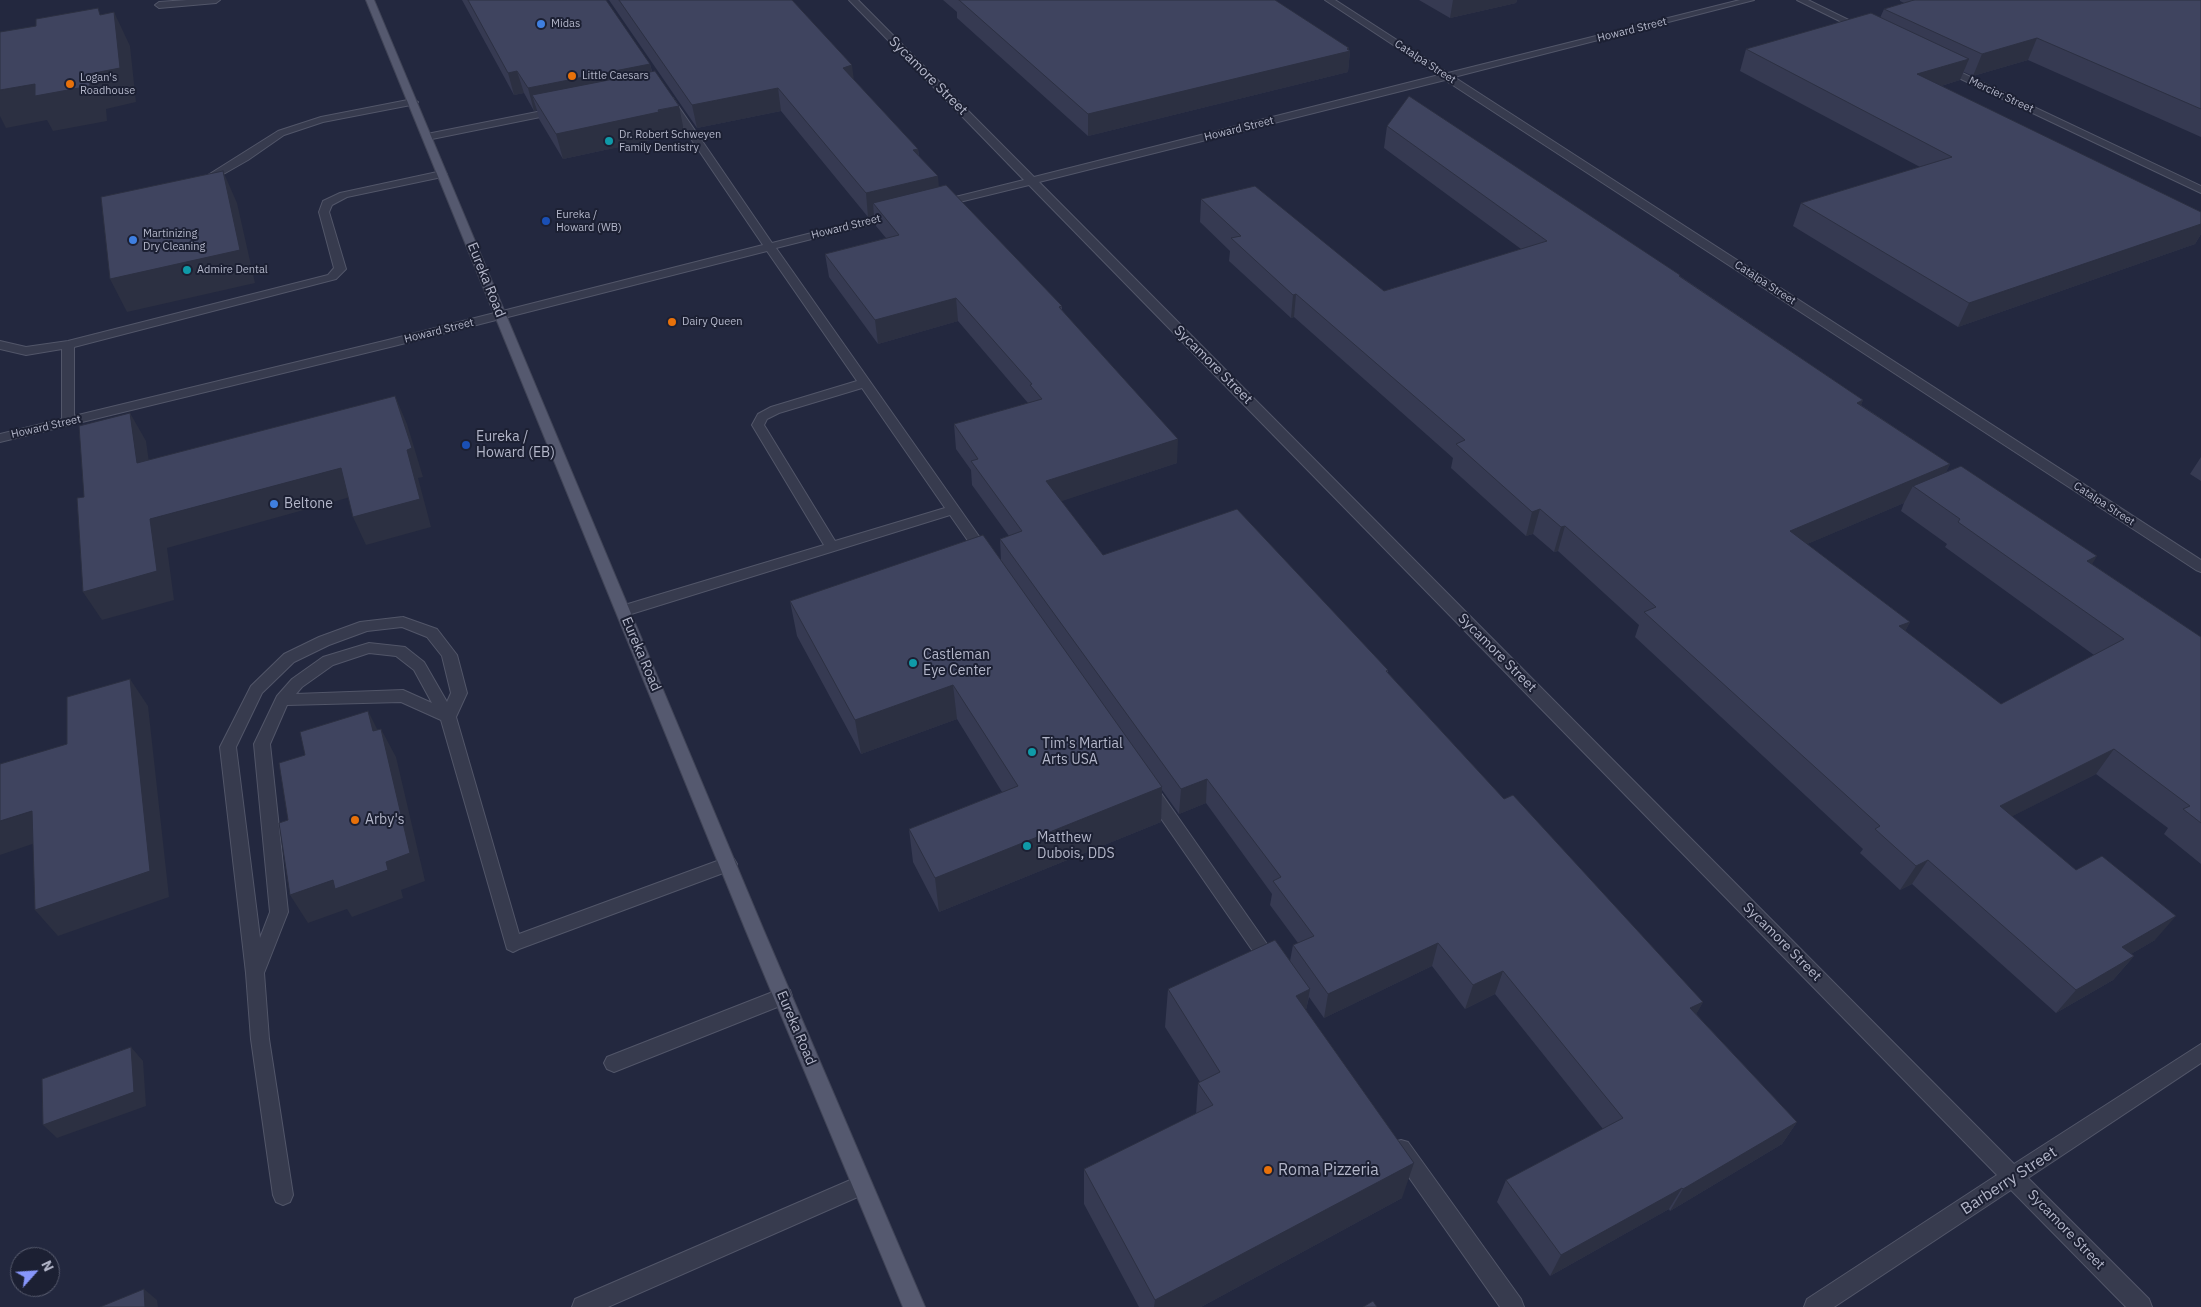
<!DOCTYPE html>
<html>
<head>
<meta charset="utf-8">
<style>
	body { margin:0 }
	#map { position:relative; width:2201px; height:1307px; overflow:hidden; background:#23283f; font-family:"IBM Plex Sans",sans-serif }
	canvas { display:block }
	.north { position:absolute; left:10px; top:1247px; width:50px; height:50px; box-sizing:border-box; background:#1c2033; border:1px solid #585c6f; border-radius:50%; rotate:64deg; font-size:14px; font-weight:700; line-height:20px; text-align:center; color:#b3b6c9 }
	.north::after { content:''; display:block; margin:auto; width:18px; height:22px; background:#8796fb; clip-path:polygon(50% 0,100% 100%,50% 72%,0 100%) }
</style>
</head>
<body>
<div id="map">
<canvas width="2201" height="1307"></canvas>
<div class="north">N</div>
</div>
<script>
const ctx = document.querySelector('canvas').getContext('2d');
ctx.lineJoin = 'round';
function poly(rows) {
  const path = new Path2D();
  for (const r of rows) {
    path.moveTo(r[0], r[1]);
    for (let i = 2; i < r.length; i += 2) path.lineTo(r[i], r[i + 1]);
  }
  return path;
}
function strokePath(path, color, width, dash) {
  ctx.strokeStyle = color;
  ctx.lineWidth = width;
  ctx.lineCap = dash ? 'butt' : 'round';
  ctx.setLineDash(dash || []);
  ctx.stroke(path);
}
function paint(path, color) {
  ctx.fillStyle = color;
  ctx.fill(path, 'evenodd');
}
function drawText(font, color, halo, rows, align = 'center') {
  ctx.font = font + ' "IBM Plex Sans",sans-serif';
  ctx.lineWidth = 4;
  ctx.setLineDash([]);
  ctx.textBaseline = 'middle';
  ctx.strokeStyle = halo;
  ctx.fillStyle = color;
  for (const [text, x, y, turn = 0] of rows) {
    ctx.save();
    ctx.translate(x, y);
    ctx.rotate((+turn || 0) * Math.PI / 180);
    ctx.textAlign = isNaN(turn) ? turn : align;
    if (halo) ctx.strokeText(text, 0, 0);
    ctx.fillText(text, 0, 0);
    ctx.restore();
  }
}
const minor = poly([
	[187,0,220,0,216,3,159,8,155,5,159,2,187,0],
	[849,0,858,0,1034,177,1439,75,1325,0,1335,0,1448,73,1740,0,1754,0,1454,77,2201,560,2201,572,2196,570,1445,80,1039,182,2014,1164,2201,1044,2201,1063,2028,1178,2149,1299,2152,1307,2126,1307,2011,1190,1834,1307,1804,1307,1807,1299,1997,1175,1029,185,939,207,935,206,935,202,1024,180,849,0],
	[1797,0,1808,0,1867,29,1860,31,1797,0],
	[1943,64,2201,186,2201,193,1940,69,1938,67,1943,64],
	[669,96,672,97,772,243,895,212,899,213,900,215,899,217,776,248,990,552,992,555,990,558,980,558,950,515,628,615,618,615,616,611,618,607,824,545,752,425,758,414,771,407,857,381,767,251,394,346,0,442,0,434,62,419,62,349,26,355,0,349,0,341,26,347,68,341,328,275,334,268,319,212,323,201,340,193,442,171,447,174,442,177,347,197,332,205,329,212,346,269,336,279,74,347,74,416,388,340,763,245,664,99,669,96],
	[862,388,945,508,835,541,764,425,767,419,779,413,862,388],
	[413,99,418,102,416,104,323,122,284,135,248,160,206,184,198,184,197,182,278,131,321,117,413,99],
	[557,108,560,109,560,113,427,140,422,137,427,134,557,108],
	[403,617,437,629,457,655,467,693,456,717,519,934,728,857,734,859,737,864,734,869,519,949,513,952,507,949,441,720,401,702,287,705,270,744,288,912,264,973,269,1039,293,1195,290,1202,283,1205,276,1202,273,1195,251,1039,246,973,220,747,251,686,284,654,319,637,360,622,403,617],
	[402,627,427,637,442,656,451,693,447,702,424,662,405,647,369,643,323,657,292,679,277,696,254,744,270,912,260,938,236,747,262,693,294,662,329,645,367,631,402,627],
	[369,653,396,656,414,670,432,703,403,690,296,694,302,687,333,665,369,653],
	[1150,784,1156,786,1276,957,1279,962,1276,967,1270,970,1264,967,1144,794,1142,790,1144,786,1150,784],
	[783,988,790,990,792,996,790,1002,614,1072,607,1069,604,1063,607,1057,783,988],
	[1401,1140,1408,1142,1521,1299,1524,1307,1500,1307,1394,1156,1391,1149,1394,1142,1401,1140],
	[862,1175,869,1178,872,1185,869,1192,608,1307,572,1307,575,1299,862,1175]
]);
const major = poly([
	[366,0,374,0,764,931,925,1307,903,1307,746,931,366,0]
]);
strokePath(minor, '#525669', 2);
strokePath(major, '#404457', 2);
paint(minor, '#373b4e');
paint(major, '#55596f');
paint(poly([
	[462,0,606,0,650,64,652,71,684,131,664,135,665,137,563,159,539,119,537,110,534,111,524,93,514,95],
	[609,0,792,0,854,80,918,149,919,156,939,187,1062,306,1062,310,1177,463,1061,501,1103,555,1388,670,1388,673,1504,799,1703,1002,1696,1014,1797,1122,1782,1144,1670,1211,1669,1209,1550,1276,1497,1202,1506,1180,1603,1129,1495,994,1465,1009,1432,966,1324,1018,1309,997,1306,1010,1402,1198,1201,1307,1139,1307,1084,1204,1084,1169,1196,1114,1198,1083,1200,1082,1165,1027,1168,989,1290,961,1293,945,1298,943,1270,905,1272,894,1206,803,1179,814,1162,790,1161,822,939,912,913,862,909,829,1002,792,957,719,861,754,797,636,790,601,1001,561,1000,539,1009,536,972,485,971,470,956,449,954,424,1028,403,958,321,878,344,829,277,825,254,886,238,876,226,874,216,868,217,781,111,697,128],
	[943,0,1275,0,1350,51,1348,72,1088,136,957,18,957,12],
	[1419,0,1517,0,1516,3,1450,18],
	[1900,0,2201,0,2201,137,2028,60,1973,76,1964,72,1960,80,1941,86,2201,212,2201,234,2195,244,1958,327,1793,226,1801,203,1920,167,1740,71,1746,49,1880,18,1884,9,1904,3,1900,1],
	[1387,126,1680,276,1863,400,1861,405,1950,464,1946,472,2092,564,2201,637,2201,864,2164,834,2168,828,2096,774,2012,816,2155,940,2131,954,2134,956,2113,980,2056,1013,1912,884,1900,890,1860,853,1863,849,1635,637,1639,625,1558,551,1554,552,1533,534,1526,536,1451,468,1453,458,1294,317,1291,318,1229,261,1230,251,1200,222,1201,199,1384,291,1521,249,1384,148],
	[1904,503,1901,511,1947,544,1945,547,2094,655,2001,704,1905,631,1910,622,1807,544],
	[2201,457,2201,481,2190,474]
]), '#363a52');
paint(poly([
	[1453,0,1517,0,1516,3,1450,18],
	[114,12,130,46,136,102,106,109,107,121,53,131,47,120,6,128,0,116,0,90],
	[2037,38,2028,60,1973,76,1982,54],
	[1349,48,1349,51,1350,51,1348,72,1088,136,1088,114],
	[1969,59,1960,80,1908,96,1917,74],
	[650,64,655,87,532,95,537,110,534,111,528,88],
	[852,65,855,88,843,68],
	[517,71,524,93,514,95,508,73],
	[778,88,781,111,697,128,692,105],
	[679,106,684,131,664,135,665,137,563,159,556,134],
	[918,149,920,172,913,150],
	[223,171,237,203,255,283,127,312,110,279],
	[938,176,940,199,873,203,874,216,868,217,866,193],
	[2201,220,2201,234,2195,244,1958,327,1969,303],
	[1296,294,1294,317,1291,318,1293,295],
	[956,298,958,321,878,344,875,320],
	[395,396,407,424,423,477,418,478,431,527,366,545,353,517,407,450],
	[1863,400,1853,425,1857,403],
	[130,413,146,441,153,491,137,463],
	[1178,439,1177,463,1047,506,1046,481],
	[1950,464,1938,489,1913,486,1904,503,1779,556,1790,531],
	[341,468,354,496,167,548,174,600,102,620,83,592,150,519],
	[1540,509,1533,534,1526,536,1532,512],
	[1565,526,1558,551,1554,552,1561,527],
	[2097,556,2082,581,2087,561],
	[1910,622,1897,647,1899,626],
	[130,679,148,706,169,897,58,936,35,910],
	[953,685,957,719,861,754,855,720],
	[368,711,382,739,373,731],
	[381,729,396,757,425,881,401,890,403,898,352,917,347,909,308,923,290,895,386,862],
	[2114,749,2096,774,1983,831,2000,806],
	[1207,779,1206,803,1179,814,1181,789],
	[1162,787,1161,822,939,912,935,878],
	[32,811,53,837,0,855,0,821],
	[1928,860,1912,884,1900,890,1916,866],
	[2176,916,2155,940,2102,971,2122,947],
	[1438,943,1432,966,1324,1018,1328,994],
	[2134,956,2113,980,2056,1013,2076,990],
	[1503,971,1495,994,1465,1009,1473,985],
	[1310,989,1303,1027,1296,996],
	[1703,1002,1690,1025,1690,1008],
	[131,1047,143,1061,146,1106,57,1138,43,1125],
	[1797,1122,1782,1144,1670,1211,1683,1189],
	[1414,1163,1402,1198,1201,1307,1154,1307,1155,1300],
	[1682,1188,1669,1209,1550,1276,1561,1255],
	[144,1289,157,1300,158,1307,145,1307]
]), '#2c3042');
const building = poly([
	[468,0,606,0,650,64,528,88,517,71,508,73,468,0],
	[619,0,792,0,852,65,843,68,918,149,913,150,938,176,866,193,778,88,692,105,619,0],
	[959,0,1275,0,1349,48,1347,49,1350,51,1088,114,959,0],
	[1914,0,2201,0,2201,109,2037,38,1982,54,1884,9,1914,0],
	[98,8,100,15,114,12,120,68,89,74,90,86,35,96,35,84,0,90,0,32,36,26,36,19,98,8],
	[1871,13,1969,59,1917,74,2201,212,2201,224,1969,303,1801,203,1952,157,1746,49,1871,13],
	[655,71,679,106,658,110,659,112,556,134,532,95,655,71],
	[1409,96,1680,275,1679,276,1863,400,1857,403,1950,464,1790,531,1910,622,1899,626,2001,704,2124,639,1958,522,1960,519,1913,486,1961,466,2097,556,2087,561,2201,637,2201,823,2183,809,2190,806,2114,749,2000,806,2076,870,2102,856,2176,916,2122,947,2134,956,2076,990,1928,860,1916,866,1875,829,1880,826,1644,612,1656,607,1565,526,1561,527,1540,509,1532,512,1456,444,1465,440,1296,294,1293,295,1231,238,1241,236,1201,199,1255,186,1384,291,1547,241,1387,126,1409,96],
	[223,171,240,250,110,279,101,197,223,171],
	[946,185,1062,306,1059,307,1178,439,1046,481,1103,555,1237,509,1388,670,1386,671,1504,799,1513,795,1703,1002,1690,1008,1797,1122,1683,1189,1682,1188,1561,1255,1506,1180,1623,1118,1503,971,1473,985,1438,943,1328,994,1293,945,1314,936,1273,881,1281,877,1207,779,1181,789,1000,539,1022,531,971,461,978,459,954,424,1042,399,1030,385,1032,384,956,298,875,320,825,254,899,235,873,203,946,185],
	[395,396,412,448,407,450,420,499,353,517,341,468,150,519,157,571,83,592,77,498,84,497,79,426,130,413,137,463,395,396],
	[983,535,1162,787,935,878,909,829,1018,786,953,685,855,720,790,601,983,535],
	[130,679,150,871,35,910,32,811,0,821,0,764,67,744,67,697,130,679],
	[368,711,373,731,381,729,410,853,386,862,388,870,335,889,333,880,290,895,279,823,288,820,279,763,305,755,300,732,368,711],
	[1275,940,1310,989,1296,996,1414,1163,1155,1300,1084,1169,1213,1105,1198,1083,1220,1072,1168,989,1275,940],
	[131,1047,134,1092,43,1125,42,1079,131,1047],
	[144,1289,145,1307,100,1307,144,1289],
	[1373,1301,1377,1307,1363,1307,1373,1301]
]);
paint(building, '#3f445f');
strokePath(building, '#2c3042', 1);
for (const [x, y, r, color] of [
	[541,24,5,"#3f7fe0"],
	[572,76,5,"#e8710a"],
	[70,84,5,"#e8710a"],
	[609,141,5,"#0f9aa8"],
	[546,221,5,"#1a4fb4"],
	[133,240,5,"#3f7fe0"],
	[187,270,5,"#0f9aa8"],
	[672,322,5,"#e8710a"],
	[466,445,5,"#1a4fb4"],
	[274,504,5,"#3f7fe0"],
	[913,663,5,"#0f9aa8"],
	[1032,752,5,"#0f9aa8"],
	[355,820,5,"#e8710a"],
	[1027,846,5,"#0f9aa8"],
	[1268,1170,5,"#e8710a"]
]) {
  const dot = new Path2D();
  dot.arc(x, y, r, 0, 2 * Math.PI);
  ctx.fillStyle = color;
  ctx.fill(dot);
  strokePath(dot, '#1c2033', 2);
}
drawText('11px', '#b3b6c9', '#1c2033', [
	["Midas",551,24],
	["Little Caesars",582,76],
	["Logan's",80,78],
	["Roadhouse",80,91],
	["Dr. Robert Schweyen",619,135],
	["Family Dentistry",619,148],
	["Eureka /",556,215],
	["Howard (WB)",556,228],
	["Martinizing",143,234],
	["Dry Cleaning",143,247],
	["Admire Dental",197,270],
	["Dairy Queen",682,322]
], 'left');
drawText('11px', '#b3b6c9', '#1c2033', [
	["Howard Street",1632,30,-14],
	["Catalpa Street",1425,62,33],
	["Mercier Street",2001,95,25],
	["Howard Street",1239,129,-14],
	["Howard Street",846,227,-14],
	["Catalpa Street",1765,283,33],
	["Howard Street",439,331,-14],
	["Howard Street",46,427,-13],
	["Catalpa Street",2104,504,33]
]);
drawText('14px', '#b3b6c9', '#1c2033', [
	["Sycamore Street",928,76,45],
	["Eureka Road",486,280,68],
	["Sycamore Street",1213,365,45],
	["Sycamore Street",1497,653,45],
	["Eureka Road",641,654,67],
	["Sycamore Street",1782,942,45],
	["Eureka Road",796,1028,67],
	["Sycamore Street",2066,1230,46]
]);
drawText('14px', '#b3b6c9', '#1c2033', [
	["Eureka /",476,437],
	["Howard (EB)",476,453],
	["Beltone",284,504],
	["Castleman",923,655],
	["Eye Center",923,671],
	["Tim's Martial",1042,744],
	["Arts USA",1042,760],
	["Arby's",365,820],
	["Matthew",1037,838],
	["Dubois, DDS",1037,854]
], 'left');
drawText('16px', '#b3b6c9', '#1c2033', [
	["Roma Pizzeria",1278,1170]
], 'left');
drawText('16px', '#b3b6c9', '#1c2033', [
	["Barberry Street",2009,1181,-33]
]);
</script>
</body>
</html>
